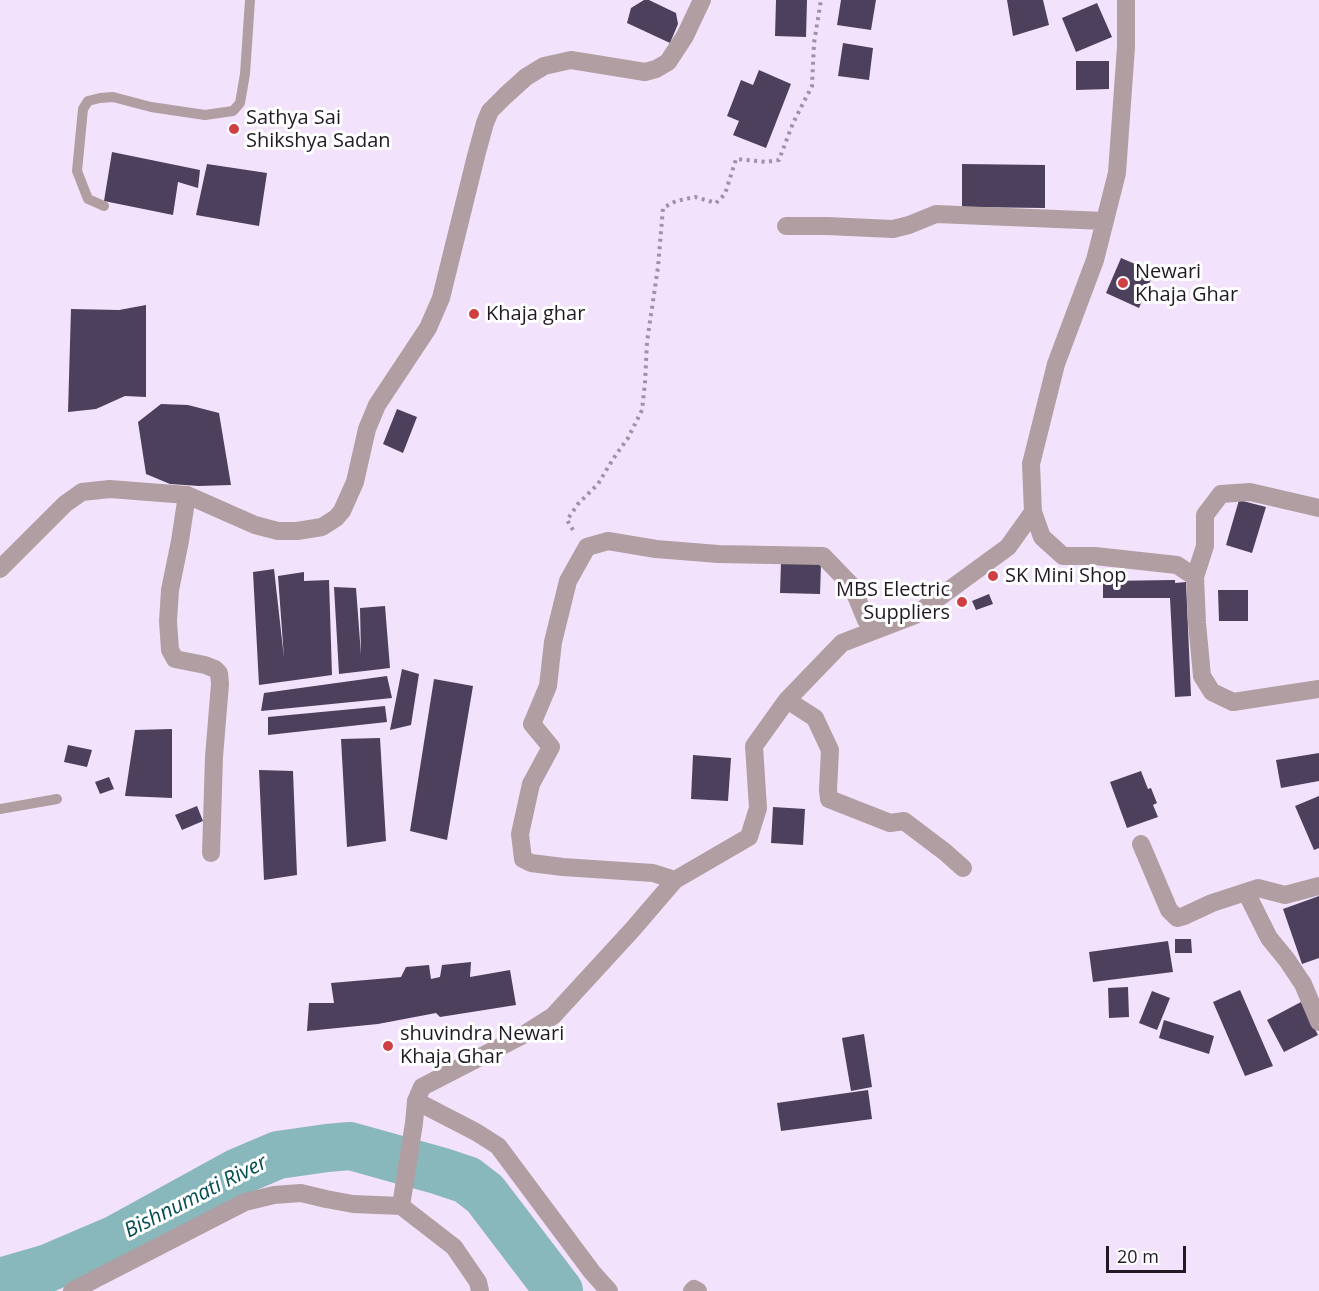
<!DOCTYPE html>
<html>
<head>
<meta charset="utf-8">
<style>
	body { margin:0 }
	#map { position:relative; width:1319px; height:1291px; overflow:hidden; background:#f3e2fb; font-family:"Open Sans",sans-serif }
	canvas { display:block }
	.scale { position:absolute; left:1106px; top:1246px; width:80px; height:27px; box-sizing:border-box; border:3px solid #211a25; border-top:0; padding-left:8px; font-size:18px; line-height:21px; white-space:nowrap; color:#211a25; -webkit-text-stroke:4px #fff; paint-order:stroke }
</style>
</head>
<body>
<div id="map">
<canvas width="1319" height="1291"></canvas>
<div class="scale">20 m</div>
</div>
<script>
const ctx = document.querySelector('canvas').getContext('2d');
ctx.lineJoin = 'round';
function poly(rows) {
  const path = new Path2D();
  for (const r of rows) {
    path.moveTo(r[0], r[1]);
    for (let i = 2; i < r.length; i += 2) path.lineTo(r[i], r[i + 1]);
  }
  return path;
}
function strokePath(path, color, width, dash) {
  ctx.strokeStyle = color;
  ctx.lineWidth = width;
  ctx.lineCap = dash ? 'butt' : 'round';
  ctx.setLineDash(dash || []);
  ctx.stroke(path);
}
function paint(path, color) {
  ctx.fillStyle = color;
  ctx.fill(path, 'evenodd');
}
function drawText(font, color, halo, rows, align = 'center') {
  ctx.font = font + ' "Open Sans",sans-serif';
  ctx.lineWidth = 6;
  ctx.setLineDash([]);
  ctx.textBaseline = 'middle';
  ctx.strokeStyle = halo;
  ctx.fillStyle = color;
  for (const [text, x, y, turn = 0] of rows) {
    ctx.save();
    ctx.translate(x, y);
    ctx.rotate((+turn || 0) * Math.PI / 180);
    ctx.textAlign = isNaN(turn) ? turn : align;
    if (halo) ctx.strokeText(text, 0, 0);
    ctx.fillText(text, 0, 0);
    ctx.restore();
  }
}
strokePath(poly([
	[0,1282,48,1268,116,1239,238,1172,278,1155,327,1148,350,1146,440,1171,467,1180,485,1194,559,1291]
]), '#89b8bc', 48);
paint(poly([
	[644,0,649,0,676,13,678,24,670,43,627,23,631,8],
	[776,0,807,0,806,37,775,36],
	[841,0,876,0,871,30,837,25],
	[1007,0,1043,0,1049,25,1013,36],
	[1097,3,1112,37,1076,52,1062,18],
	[843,43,873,48,869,80,838,76],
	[1076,61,1109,61,1109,89,1076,90],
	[759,70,791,84,766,148,733,135,739,121,727,116,741,80,753,85],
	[112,152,200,170,198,188,178,182,173,215,104,201],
	[207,164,267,173,259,226,196,215],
	[962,164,1045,165,1045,208,962,207],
	[1121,258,1154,272,1139,308,1106,293],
	[146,305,146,397,125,396,96,409,68,412,71,309,119,310],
	[161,404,188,405,219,413,231,485,199,486,170,484,146,474,138,422],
	[397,409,417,417,403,453,383,444],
	[1239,500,1266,507,1252,553,1226,545],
	[781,562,821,564,820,594,780,593],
	[274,569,284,658,278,576,304,572,304,581,329,580,332,675,259,685,253,572],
	[1175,580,1175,583,1186,582,1191,696,1175,697,1170,598,1103,598,1103,581],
	[334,587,356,588,361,655,360,608,385,606,390,668,339,674],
	[1218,590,1248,590,1248,621,1219,621],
	[989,594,993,604,976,610,972,601],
	[402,669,419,674,411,725,390,730],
	[387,676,392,698,261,711,264,693],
	[434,679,473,686,447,840,410,831],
	[385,706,387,722,268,735,268,717],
	[172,729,172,798,125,796,135,730],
	[380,738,386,841,347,847,341,739],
	[68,745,92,750,87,767,64,762],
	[1319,753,1319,781,1281,788,1276,760],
	[693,755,731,758,728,801,691,799],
	[259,770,293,771,297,875,264,880],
	[1141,771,1148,789,1151,788,1157,803,1153,805,1158,817,1127,828,1110,782],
	[109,777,114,789,100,794,95,782],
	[1319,796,1319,848,1314,850,1295,806],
	[197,806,203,821,182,830,175,815],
	[773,807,805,809,803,845,771,843],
	[1319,896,1319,958,1302,964,1283,909],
	[1175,939,1191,939,1192,953,1175,953],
	[1168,941,1173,972,1093,982,1089,952],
	[471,962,470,977,510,970,516,1005,440,1017,436,1013,378,1024,307,1031,309,1003,334,1003,331,983,401,977,406,967,429,965,431,979,440,977,442,965],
	[1128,987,1129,1017,1109,1018,1108,988],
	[1240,990,1273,1066,1245,1076,1213,1002],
	[1152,991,1170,998,1157,1030,1139,1023],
	[1301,1002,1318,1035,1284,1052,1267,1020],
	[1164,1020,1214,1036,1209,1054,1159,1038],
	[864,1034,872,1087,851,1091,842,1038],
	[868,1090,872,1119,781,1131,777,1103]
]), '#4c405d');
strokePath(poly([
	[573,530,567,520,578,504,598,484,613,459,628,438,642,410,645,383,647,342,658,267,663,208,676,201,695,197,716,203,725,194,736,159,766,162,779,160,793,123,812,86,814,43,821,0]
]), '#9f92a6', 4, [3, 4.5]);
strokePath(poly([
	[104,206,88,199,77,171,83,109,88,101,100,98,113,97,151,107,205,115,233,111,240,103,245,74,250,0],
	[0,809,57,799]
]), '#b19ea2', 10);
strokePath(poly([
	[1126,0,1126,47,1117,173,1095,260,1056,364,1031,464,1033,512,1042,537,1063,556,1095,556,1177,565,1195,577],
	[786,226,827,226,893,229,909,225,936,214,1105,221],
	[1319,508,1250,492,1221,494,1205,515,1205,546,1195,577,1197,623,1202,676,1212,692,1233,702,1319,689],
	[0,569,65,504,82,492,110,489,187,495],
	[787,700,815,718,830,750,828,790,829,799,890,823,904,821,945,852,963,868],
	[1141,844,1169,910,1177,918,1184,916,1212,903,1258,888,1285,895,1319,886],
	[211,853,214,757,220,684,219,673,215,669,205,665,175,659,170,650,168,621,170,590,180,541,187,495,255,525,278,531,297,531,322,527,336,518,342,511,355,482,367,429,377,405,428,328,441,298,476,156,485,123,490,111,505,96,526,77,544,66,571,60,645,72,656,69,668,62,685,36,702,0],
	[675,880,653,873,563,867,531,863,523,859,520,834,531,784,551,747,532,724,548,686,553,642,568,581,587,547,608,541,656,549,718,554,823,556,852,586,866,620,873,631],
	[1246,892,1269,938,1287,960,1303,984,1319,1022],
	[416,1101,476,1132,498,1146,592,1272,609,1291],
	[401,1206,414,1123,416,1101,422,1087,523,1035,553,1016,632,930,675,880,749,837,758,808,754,746,787,700,842,643,915,615,1008,547,1033,512],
	[72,1291,245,1202,274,1195,301,1193,326,1199,353,1204,401,1206,454,1247,478,1282,480,1291],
	[692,1291,694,1289,698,1291]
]), '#b19ea2', 18);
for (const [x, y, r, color] of [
	[234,129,6,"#cf4045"],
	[1123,283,6,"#cf4045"],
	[474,314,6,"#cf4045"],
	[993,576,6,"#cf4045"],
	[962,602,6,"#cf4045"],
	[388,1046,6,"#cf4045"]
]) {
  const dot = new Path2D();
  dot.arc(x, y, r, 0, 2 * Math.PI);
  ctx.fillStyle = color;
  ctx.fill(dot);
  strokePath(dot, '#fff', 2);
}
drawText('20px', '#211a25', '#fff', [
	["Sathya Sai",246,118],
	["Shikshya Sadan",246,141],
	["Newari",1135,272],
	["Khaja Ghar",1135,295],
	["Khaja ghar",486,314],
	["SK Mini Shop",1005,576],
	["MBS Electric",950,590,"right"],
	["Suppliers",950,613,"right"],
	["shuvindra Newari",400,1034],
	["Khaja Ghar",400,1057]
], 'left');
drawText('italic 21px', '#044d52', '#fff', [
	["Bishnumati River",196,1197,-27]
]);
</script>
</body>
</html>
